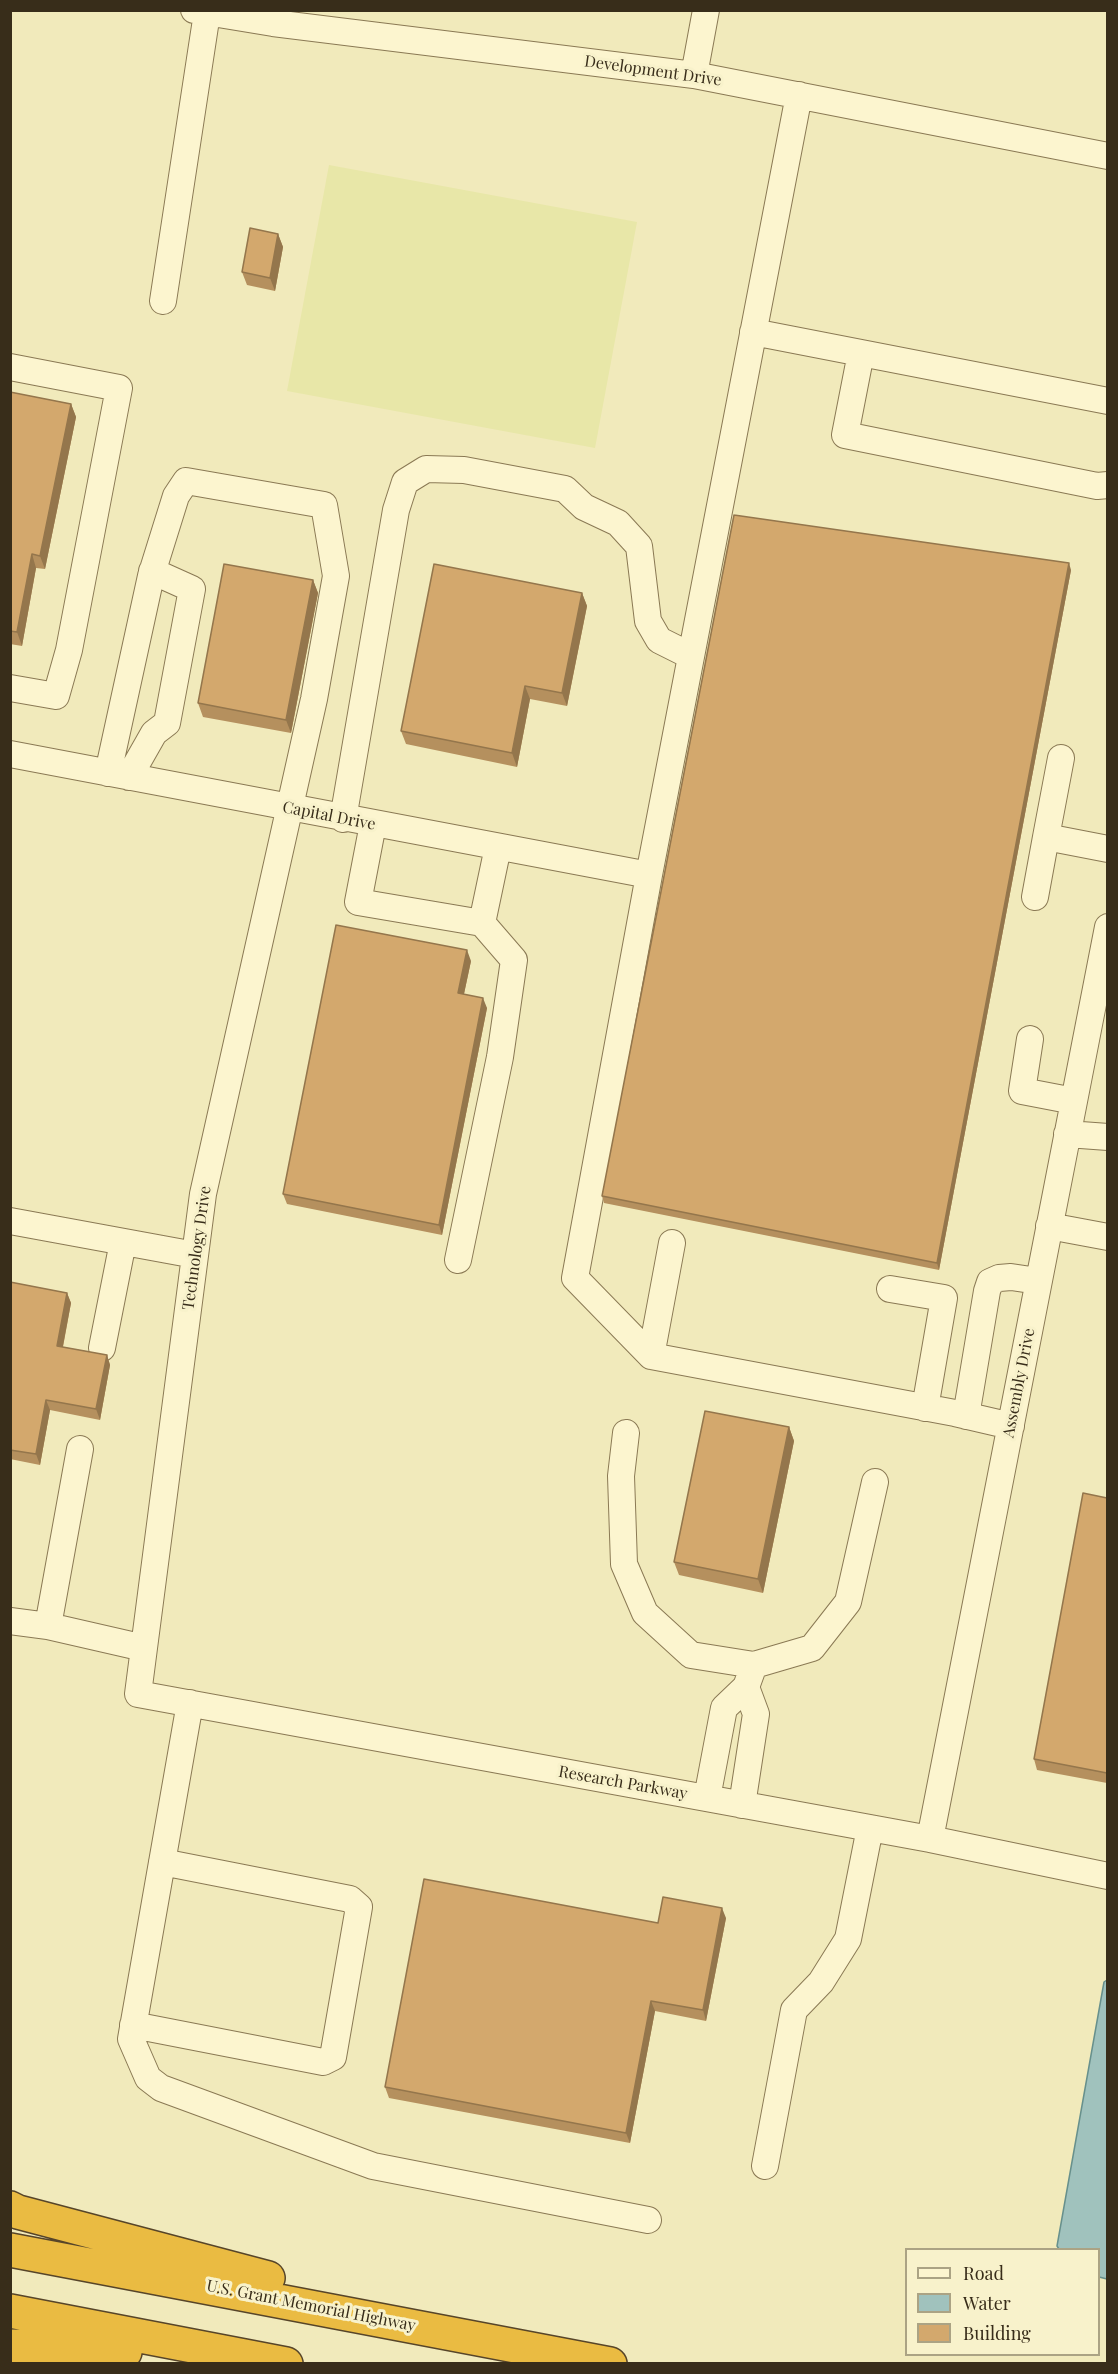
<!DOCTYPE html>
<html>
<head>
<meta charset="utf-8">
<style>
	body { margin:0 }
	#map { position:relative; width:1118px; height:2374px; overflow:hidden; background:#f1eabb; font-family:"Playfair Display",serif }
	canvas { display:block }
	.frame { position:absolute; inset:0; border:12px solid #382d1a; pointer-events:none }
	.legend { position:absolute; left:905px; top:2248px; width:195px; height:108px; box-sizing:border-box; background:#f8f2cb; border:2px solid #aba384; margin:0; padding:8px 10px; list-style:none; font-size:18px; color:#382d1a }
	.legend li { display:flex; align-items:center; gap:12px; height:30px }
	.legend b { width:30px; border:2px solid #aba384 }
</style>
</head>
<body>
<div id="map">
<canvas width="1118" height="2374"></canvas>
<div class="frame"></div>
<ul class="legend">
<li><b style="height:8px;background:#fcf5cf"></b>Road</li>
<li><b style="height:16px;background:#a0c2bd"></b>Water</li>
<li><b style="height:16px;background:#d3a86d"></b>Building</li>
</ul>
</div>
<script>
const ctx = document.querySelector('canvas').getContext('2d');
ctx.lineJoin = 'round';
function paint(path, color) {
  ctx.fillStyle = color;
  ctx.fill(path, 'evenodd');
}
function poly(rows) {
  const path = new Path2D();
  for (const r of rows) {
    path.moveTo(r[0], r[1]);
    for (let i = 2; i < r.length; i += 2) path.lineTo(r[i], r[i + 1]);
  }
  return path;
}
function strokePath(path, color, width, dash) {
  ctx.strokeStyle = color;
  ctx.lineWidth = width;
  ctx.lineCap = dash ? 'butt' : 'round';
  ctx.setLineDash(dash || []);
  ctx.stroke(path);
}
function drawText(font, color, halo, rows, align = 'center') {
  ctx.font = font + ' "Playfair Display",serif';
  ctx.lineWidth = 6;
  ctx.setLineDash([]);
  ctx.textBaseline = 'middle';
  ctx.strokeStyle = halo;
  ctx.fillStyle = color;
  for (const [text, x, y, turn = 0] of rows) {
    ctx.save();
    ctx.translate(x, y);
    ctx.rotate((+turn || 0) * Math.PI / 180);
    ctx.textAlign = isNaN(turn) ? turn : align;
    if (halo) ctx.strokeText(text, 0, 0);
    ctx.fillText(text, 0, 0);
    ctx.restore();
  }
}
paint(poly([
	[329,165,637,222,595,448,287,391]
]), '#e8e7a8');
const water = poly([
	[1107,1980,1107,2279,1099,2277,1098,2250,1059,2249,1057,2246,1104,1982,1107,1980]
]);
paint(water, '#a0c2bd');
strokePath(water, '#67908c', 1.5);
const minor = poly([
	[194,10,273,23,694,75,1108,156],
	[694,75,706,10],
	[163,301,207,13],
	[753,332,1108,401],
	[861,353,845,435,1097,486,1108,485],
	[10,367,119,388,69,650,56,696,10,688],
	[10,754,649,875],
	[1061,758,1046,837,1108,849],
	[108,773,151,576,176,496,186,481,324,505,336,576,314,699,203,1194,138,1694,930,1839,1108,1876],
	[129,777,154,733,167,723,192,589,152,571],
	[343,819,396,510,405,482,426,469,464,470,565,489,584,507,618,523,639,546,648,621,659,640,691,656],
	[373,824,358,902,482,923,498,847],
	[1035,897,1046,837],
	[1030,1039,1022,1091,1074,1101],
	[1067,1134,1108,1137],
	[10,1221,195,1255],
	[1049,1226,1108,1237],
	[672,1243,651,1356,955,1413,1011,1426],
	[458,1260,500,1057,514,960,482,923],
	[890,1289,944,1298,925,1408],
	[102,1348,123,1242],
	[651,1356,575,1278,649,875,799,95],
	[966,1416,987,1291,990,1282,999,1278,1011,1277,1038,1281],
	[626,1433,621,1476,624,1564,645,1613,691,1655,754,1665],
	[10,1621,48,1626,80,1449],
	[48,1626,144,1648],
	[746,1687,754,1665,812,1648,848,1602,875,1482],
	[190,1703,131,2039,148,2078,161,2088,373,2166,648,2220],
	[707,1798,724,1708,746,1687,756,1714,742,1805],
	[930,1839,1108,927],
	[133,2025,323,2062,333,2057,359,1907,350,1899,162,1862],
	[765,2166,794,2010,821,1982,848,1939,870,1828]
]);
const highway = poly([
	[10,2208,18,2212,268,2278],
	[10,2250,610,2364],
	[10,2311,286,2364],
	[10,2346,89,2348,125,2352]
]);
strokePath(minor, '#8a7954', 28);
strokePath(highway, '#574529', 36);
strokePath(minor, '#fcf5cf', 26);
strokePath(highway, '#eabb42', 33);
paint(poly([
	[278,234,283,247,275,291,247,285,242,272],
	[10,392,71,404,76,417,45,569,36,568,22,646,10,644],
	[1071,570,939,1270,604,1203,602,1196],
	[313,580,318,593,291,733,203,717,198,703],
	[582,593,587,606,567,706,530,699,517,767,406,744,401,731],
	[471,961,464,994,487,1008,442,1235,287,1204,283,1194],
	[10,1282,67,1293,71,1303,63,1347,107,1355,110,1365,100,1420,50,1410,40,1465,10,1459],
	[789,1427,794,1441,763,1593,679,1575,674,1562],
	[1107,1498,1107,1783,1037,1770,1034,1759],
	[726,1918,706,2021,655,2011,630,2143,389,2098,385,2087,658,1923]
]), '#b5905e');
paint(poly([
	[278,234,283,247,275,291,270,278],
	[71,404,76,417,45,569,40,556],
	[32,554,36,568,22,646,17,632],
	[1069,563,1071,570,939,1270,937,1263],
	[313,580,318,593,291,733,286,720],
	[582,593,587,606,567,706,562,693],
	[525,686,530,699,517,767,512,753],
	[467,950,471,961,462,1003,458,993],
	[483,998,487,1008,442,1235,439,1225],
	[67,1293,71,1303,61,1356,57,1346],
	[107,1355,110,1365,100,1420,96,1409],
	[46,1400,50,1410,40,1465,36,1454],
	[789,1427,794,1441,763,1593,758,1579],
	[722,1908,726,1918,706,2021,703,2010],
	[651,2001,655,2011,630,2143,626,2133]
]), '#94764c');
const building = poly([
	[250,228,278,234,270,278,242,272,250,228],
	[10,392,71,404,40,556,32,554,17,632,10,631,10,392],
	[734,515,1069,563,937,1263,602,1196,734,515],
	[224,564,313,580,286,720,198,703,224,564],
	[434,564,582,593,562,693,525,686,512,753,401,731,434,564],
	[336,925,467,950,458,993,483,998,439,1225,283,1194,336,925],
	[10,1282,67,1293,57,1346,107,1355,96,1409,46,1400,36,1454,10,1450,10,1282],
	[705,1411,789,1427,758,1579,674,1562,705,1411],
	[1083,1493,1107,1498,1107,1773,1034,1759,1083,1493],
	[424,1879,658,1923,663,1897,722,1908,703,2010,651,2001,626,2133,385,2087,424,1879]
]);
paint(building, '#d3a86d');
strokePath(building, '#94764c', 1.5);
drawText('16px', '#382d1a', '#f8f2cb', [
	["Development Drive",653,71,8],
	["Capital Drive",329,816,11],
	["Technology Drive",197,1248,-82],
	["Assembly Drive",1019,1383,-79],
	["Research Parkway",623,1783,10],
	["U.S. Grant Memorial Highway",311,2306,11]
]);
</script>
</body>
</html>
